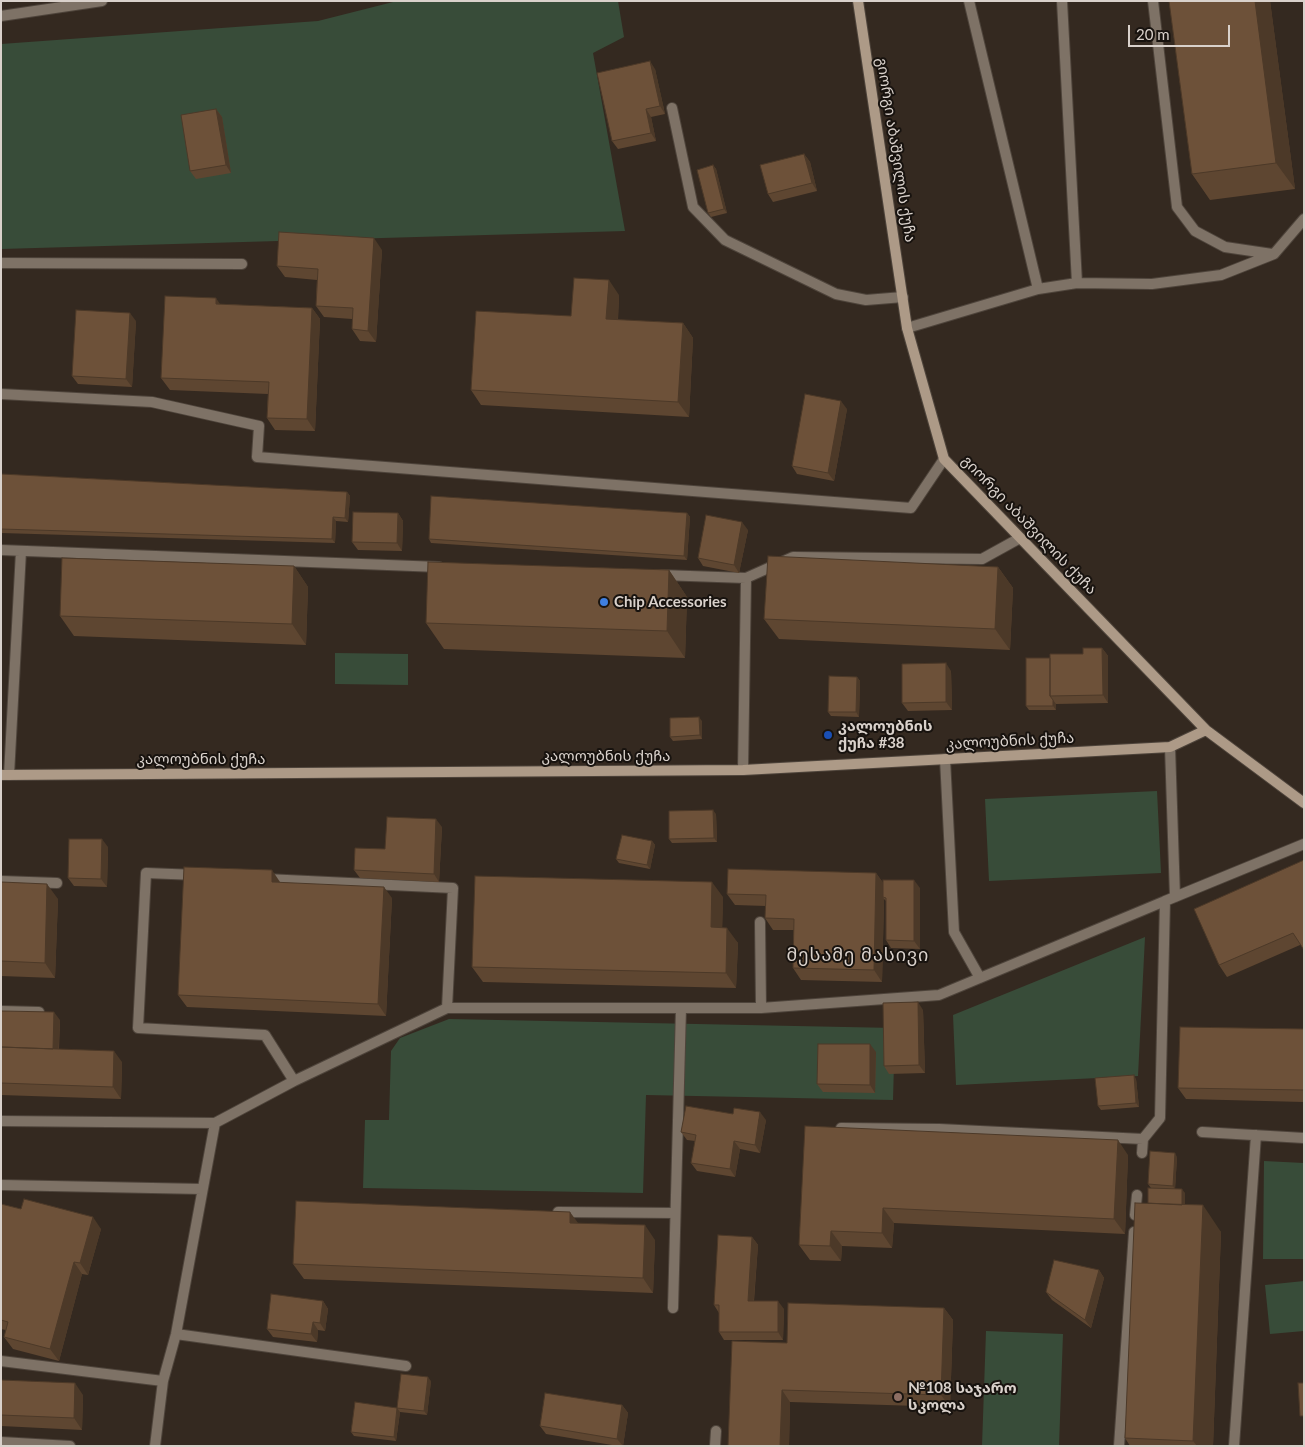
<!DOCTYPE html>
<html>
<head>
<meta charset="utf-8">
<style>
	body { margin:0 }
	#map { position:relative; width:1305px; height:1447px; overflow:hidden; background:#342920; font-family:Lato,sans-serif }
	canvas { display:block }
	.frame { position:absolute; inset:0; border:2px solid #d9d1cb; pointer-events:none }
	.scale { position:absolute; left:1128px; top:25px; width:102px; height:22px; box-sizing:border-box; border:2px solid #d9d1cb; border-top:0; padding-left:6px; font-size:15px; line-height:18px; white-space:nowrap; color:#d9d1cb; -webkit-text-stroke:4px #18130f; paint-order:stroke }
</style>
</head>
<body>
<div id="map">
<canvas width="1305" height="1447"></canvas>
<div class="frame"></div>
<div class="scale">20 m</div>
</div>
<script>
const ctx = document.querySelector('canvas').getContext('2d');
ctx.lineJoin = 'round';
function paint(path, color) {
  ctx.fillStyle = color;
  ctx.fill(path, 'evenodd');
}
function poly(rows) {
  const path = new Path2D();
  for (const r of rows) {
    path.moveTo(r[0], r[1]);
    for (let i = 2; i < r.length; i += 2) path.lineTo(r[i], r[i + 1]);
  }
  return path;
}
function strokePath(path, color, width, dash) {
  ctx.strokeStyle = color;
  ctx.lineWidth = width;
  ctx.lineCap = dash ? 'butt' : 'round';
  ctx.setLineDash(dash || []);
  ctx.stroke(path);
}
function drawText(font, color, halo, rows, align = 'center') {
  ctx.font = font + ' Lato,"Noto Sans Georgian",sans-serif';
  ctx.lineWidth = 4;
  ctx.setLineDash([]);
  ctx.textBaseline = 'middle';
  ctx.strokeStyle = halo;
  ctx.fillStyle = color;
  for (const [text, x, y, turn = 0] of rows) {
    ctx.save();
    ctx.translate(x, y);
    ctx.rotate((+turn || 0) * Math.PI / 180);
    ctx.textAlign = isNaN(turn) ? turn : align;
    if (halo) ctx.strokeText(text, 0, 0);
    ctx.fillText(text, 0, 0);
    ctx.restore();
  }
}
paint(poly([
	[397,1,618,1,624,37,593,53,625,231,1,249,1,44,318,21],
	[335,653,408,654,408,685,335,684],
	[1157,791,1161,873,989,881,985,799],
	[1145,937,1138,1076,956,1085,953,1015],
	[449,1019,895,1028,893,1100,646,1095,643,1193,363,1188,365,1120,389,1120,391,1051,400,1038],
	[1264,1161,1304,1163,1304,1259,1263,1259],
	[1304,1281,1304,1331,1270,1334,1265,1285],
	[986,1331,1063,1334,1059,1446,982,1446]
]), '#384c39');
const lane = poly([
	[969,1,1038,289],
	[1062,1,1077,283],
	[1153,1,1177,207,1195,231,1225,247,1272,254],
	[1,16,102,1],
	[672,108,693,207,725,240,836,294,866,300,903,297],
	[1,263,242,264],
	[907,328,1038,289,1077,283,1152,284,1221,275,1274,254,1304,219],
	[1,394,152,402,259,426,257,457,911,508,944,459],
	[1,550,439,567],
	[661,575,746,578,793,557,982,559,1020,538],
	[1170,747,1175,897],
	[945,759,954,932,980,978],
	[743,770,746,578],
	[9,775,21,551],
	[197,875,146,873,138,1028,265,1035,294,1081],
	[266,879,453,888,447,1008],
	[1,881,57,883],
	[760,922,761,1008],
	[1,1011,39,1012],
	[1,1121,215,1123,294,1081,447,1008,761,1008,939,995,1165,901],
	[841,1128,939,1129,1143,1139],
	[1202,1132,1304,1138],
	[1142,1153,1143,1139,1160,1118,1165,901,1304,844],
	[1,1185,202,1189],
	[558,1212,675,1213],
	[1135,1215,1137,1195],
	[673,1308,681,1008],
	[176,1334,406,1366],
	[1,1361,163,1381],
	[1,1442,70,1446],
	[155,1446,163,1381,176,1334,215,1123],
	[715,1446,716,1431],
	[1119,1446,1134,1232],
	[1234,1446,1256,1135]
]);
const secondary = poly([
	[858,1,907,328,944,459,1206,730,1304,803],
	[1,775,743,770,1170,747,1206,730]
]);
strokePath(lane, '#4e443b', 12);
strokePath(secondary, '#4e443b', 12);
strokePath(lane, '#7e7266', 10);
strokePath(secondary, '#ad9a87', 10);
paint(poly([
	[1169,1,1270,1,1295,189,1210,200,1192,174],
	[655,69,665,114,651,117,656,141,618,149,612,141],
	[216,109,222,117,231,173,196,179,190,171],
	[804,154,810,162,817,191,773,202,768,194],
	[713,165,716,169,727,213,711,217,708,213],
	[382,250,376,342,360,341,352,329,352,319,324,317,316,306,317,280,285,277,277,266],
	[619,295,618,320,683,323,693,338,689,417,481,405,471,390,571,316],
	[220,304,312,308,320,319,315,431,275,430,267,418,268,394,170,390,161,378],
	[136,321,132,387,78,384,72,376],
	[847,409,834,481,797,474,792,466],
	[1,474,347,492,350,496,348,522,336,521,335,543,1,533],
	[398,513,403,521,402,551,358,550,352,542],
	[687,513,690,517,687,560,431,543,429,539],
	[748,530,739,573,703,566,698,558],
	[294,566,308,587,306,645,74,636,60,616],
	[998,567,1013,588,1010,650,779,639,764,619],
	[669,570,687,597,685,658,444,649,426,623],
	[1102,648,1108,656,1108,703,1056,704,1056,710,1029,710,1026,706,1050,658,1083,654],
	[951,671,952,710,908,711,902,703],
	[857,677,860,681,859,717,831,716,828,712],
	[702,721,702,739,673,741,670,737],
	[716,814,717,842,672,843,669,839],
	[442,827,439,882,360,878,354,870,385,849],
	[652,841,655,845,650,869,619,863,616,859],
	[108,847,107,887,74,886,68,878],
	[1304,860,1300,945,1227,977,1219,965],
	[876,873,883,883,920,888,920,949,891,948,886,940,886,901,884,899,882,982,801,980,793,968,794,930,773,930,765,918,766,906,735,905,727,894],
	[1,882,58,899,55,978,1,976],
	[723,897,722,928,738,943,736,988,483,982,472,967],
	[392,898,386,1016,187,1007,178,995],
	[923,1010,925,1073,889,1074,884,1066],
	[1,1011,60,1020,59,1049,122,1062,121,1099,1,1095],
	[1304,1029,1304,1102,1186,1099,1178,1088],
	[876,1052,875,1093,823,1092,817,1084],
	[1136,1079,1139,1107,1101,1110,1098,1106],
	[766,1120,760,1153,740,1149,735,1177,697,1171,691,1163,695,1141,687,1140,681,1132],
	[805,1126,1128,1155,1125,1234,894,1223,892,1248,842,1246,841,1261,810,1260,799,1245],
	[1177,1157,1175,1189,1185,1193,1185,1205,1221,1232,1213,1446,1130,1446,1125,1438,1151,1188,1148,1184],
	[1,1204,101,1229,88,1275,82,1274,59,1361,13,1349,4,1337,6,1330,1,1329],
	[578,1223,655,1240,653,1293,304,1279,293,1264],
	[752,1237,758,1245,754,1301,784,1309,783,1340,724,1340,719,1332,719,1313,714,1305],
	[1099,1270,1104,1278,1091,1328,1052,1300,1046,1292],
	[323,1301,328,1309,325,1331,318,1330,317,1342,273,1337,267,1329],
	[944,1308,953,1320,950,1407,790,1402,789,1446,728,1446,787,1343],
	[1,1380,83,1395,82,1430,1,1426],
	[431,1381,427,1415,400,1412,396,1441,354,1436,351,1432,397,1408],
	[622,1405,628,1413,623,1446,618,1446,546,1434,540,1426]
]), '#5e4631');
paint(poly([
	[1255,1,1270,1,1295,189,1276,163],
	[650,61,655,69,665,114,660,106],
	[216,109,222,117,231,173,226,165],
	[646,109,651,117,656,141,651,133],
	[804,154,810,162,817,191,812,183],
	[713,165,716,169,727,213,724,209],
	[374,238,382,250,376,342,368,331],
	[609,280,619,295,617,334,606,319],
	[216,298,224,310,216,304],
	[312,308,320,319,315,431,307,419],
	[130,313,136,321,132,387,126,379],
	[683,323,693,338,689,417,678,402],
	[841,401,847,409,834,481,828,473],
	[347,492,350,496,348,522,345,518],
	[398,513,403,521,402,551,397,543],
	[687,513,690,517,687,560,684,556],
	[333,517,336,521,335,543,332,539],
	[742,522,748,530,739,573,734,565],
	[294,566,308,587,306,645,292,624],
	[998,567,1013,588,1010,650,995,629],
	[669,570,687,597,685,658,667,631],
	[1102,648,1108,656,1108,703,1103,695],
	[946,663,951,671,952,710,946,702],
	[857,677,860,681,859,717,856,712],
	[1053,700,1056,704,1056,710,1053,706],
	[699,717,702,721,702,739,700,735],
	[713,810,716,814,717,842,714,838],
	[436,819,442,827,439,882,434,874],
	[102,839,108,847,107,887,101,879],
	[652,841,655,845,650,869,647,865],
	[272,870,280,882,272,882],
	[876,873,885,885,883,897,884,899,882,982,874,970],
	[914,880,920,888,920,949,914,941],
	[712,882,723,897,722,942,711,927],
	[47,884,58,899,55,978,45,963],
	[384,887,392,898,386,1016,378,1004],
	[727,928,738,943,736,988,726,973],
	[918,1002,923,1010,925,1073,919,1065],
	[54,1012,60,1020,58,1060,53,1052],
	[870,1044,876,1052,875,1093,870,1085],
	[114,1051,122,1062,121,1099,113,1087],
	[1134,1075,1136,1079,1139,1107,1136,1103],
	[760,1112,766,1120,760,1153,755,1145],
	[1118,1140,1128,1155,1125,1234,1114,1219],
	[734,1141,740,1149,735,1177,730,1169],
	[1175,1153,1177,1157,1175,1190,1173,1186],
	[1182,1189,1185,1193,1185,1215,1182,1211],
	[1203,1205,1221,1232,1213,1446,1197,1446,1193,1441],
	[883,1208,894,1223,892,1248,882,1233],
	[570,1212,581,1227,570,1223],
	[93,1217,101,1229,88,1275,80,1263],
	[645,1225,655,1240,653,1293,643,1278],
	[831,1231,842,1246,841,1261,830,1246],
	[752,1237,758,1245,753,1309,748,1301],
	[74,1262,82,1274,59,1361,50,1349],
	[1099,1270,1104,1278,1091,1328,1085,1320],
	[323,1301,328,1309,325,1331,320,1323],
	[778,1301,784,1309,783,1340,778,1332],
	[944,1308,953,1320,950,1407,941,1395],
	[313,1322,318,1330,317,1342,311,1334],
	[428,1377,431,1381,427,1415,424,1411],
	[75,1383,83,1395,82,1430,74,1418],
	[782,1390,790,1402,789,1446,780,1446],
	[622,1405,628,1413,623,1446,617,1439],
	[397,1408,400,1412,396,1441,394,1437]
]), '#4c3928');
const building = poly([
	[1169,1,1255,1,1276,163,1192,174,1169,1],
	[650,61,660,106,646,109,651,133,612,141,597,73,650,61],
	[216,109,226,165,190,171,181,115,216,109],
	[804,154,812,183,768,194,760,165,804,154],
	[713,165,724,209,708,213,697,170,713,165],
	[279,232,374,238,368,331,352,329,353,308,316,306,318,269,277,266,279,232],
	[574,278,609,280,606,319,683,323,678,402,471,390,476,311,571,316,574,278],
	[165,296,216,298,216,304,312,308,307,419,267,418,269,382,161,378,165,296],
	[76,310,130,313,126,379,72,376,76,310],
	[805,394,841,401,828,473,792,466,805,394],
	[1,474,347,492,345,518,333,517,332,539,1,529,1,474],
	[431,496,687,513,684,556,429,539,431,496],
	[353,512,398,513,397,543,352,542,353,512],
	[706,515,742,522,734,565,698,558,706,515],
	[768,556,998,567,995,629,764,619,768,556],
	[62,558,294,566,292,624,60,616,62,558],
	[428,562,669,570,667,631,426,623,428,562],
	[1083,648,1102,648,1103,695,1050,696,1050,654,1083,654,1083,648],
	[1026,658,1050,658,1050,696,1053,700,1053,706,1026,706,1026,658],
	[946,663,946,702,902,703,902,664,946,663],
	[829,676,857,677,856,712,828,712,829,676],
	[699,717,700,735,670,737,670,718,699,717],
	[713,810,714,838,669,839,669,811,713,810],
	[387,817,436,819,434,874,354,870,355,848,385,849,387,817],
	[622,835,652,841,647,865,616,859,622,835],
	[69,839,102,839,101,879,68,878,69,839],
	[1304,860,1304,950,1293,933,1219,965,1194,909,1304,860],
	[184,867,272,870,272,882,384,887,378,1004,178,995,184,867],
	[728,869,876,873,874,970,793,968,794,919,765,918,766,895,727,894,728,869],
	[475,876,712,882,711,927,727,928,726,973,472,967,475,876],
	[883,880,914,880,914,941,886,940,886,898,883,897,883,880],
	[1,882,47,884,45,963,1,961,1,882],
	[918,1002,919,1065,884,1066,883,1003,918,1002],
	[1,1011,54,1012,53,1049,1,1047,1,1011],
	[1180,1027,1304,1029,1304,1090,1178,1088,1180,1027],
	[818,1044,870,1044,870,1085,817,1084,818,1044],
	[1,1047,114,1051,113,1087,1,1083,1,1047],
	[1134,1075,1136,1103,1098,1106,1095,1078,1134,1075],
	[686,1106,733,1114,734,1108,760,1112,755,1145,734,1141,730,1169,691,1163,696,1135,681,1132,686,1106],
	[805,1126,1118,1140,1114,1219,883,1208,882,1233,831,1231,830,1246,799,1245,805,1126],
	[1150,1151,1175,1153,1173,1186,1148,1184,1150,1151],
	[1148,1188,1182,1189,1182,1205,1148,1203,1148,1188],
	[24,1199,93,1217,80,1263,74,1262,50,1349,4,1337,8,1322,1,1320,1,1204,21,1209,24,1199],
	[296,1201,570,1212,570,1223,645,1225,643,1278,293,1264,296,1201],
	[1135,1203,1203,1205,1193,1441,1125,1438,1135,1203],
	[718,1235,752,1237,748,1301,778,1301,778,1332,719,1332,719,1305,714,1305,718,1235],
	[1054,1260,1099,1270,1085,1320,1046,1292,1054,1260],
	[271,1294,323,1301,320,1323,313,1322,311,1334,267,1329,271,1294],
	[788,1303,944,1308,941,1395,782,1390,780,1446,728,1446,732,1341,787,1343,788,1303],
	[401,1374,428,1377,424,1411,397,1408,401,1374],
	[1,1380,75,1383,74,1418,1,1415,1,1380],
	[1298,1383,1304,1383,1304,1416,1300,1416,1298,1383],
	[545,1393,622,1405,617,1439,540,1426,545,1393],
	[355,1402,397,1408,394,1437,351,1432,355,1402]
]);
paint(building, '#6d5139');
strokePath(building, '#4c3928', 1);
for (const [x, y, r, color] of [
	[604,602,5,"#3f7fe0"],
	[828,735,5,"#1a4fb4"],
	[898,1397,5,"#8d6e63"]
]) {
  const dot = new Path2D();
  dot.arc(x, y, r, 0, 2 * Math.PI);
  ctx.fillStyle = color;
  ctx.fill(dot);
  strokePath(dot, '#18130f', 2);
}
drawText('15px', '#d9d1cb', '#18130f', [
	["გიორგი აბაშვილის ქუჩა",896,150,81],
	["გიორგი აბაშვილის ქუჩა",1029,525,46],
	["კალოუბნის ქუჩა",1010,741,-3],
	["კალოუბნის ქუჩა",606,756],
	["კალოუბნის ქუჩა",201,759]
]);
drawText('bold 15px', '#d9d1cb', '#18130f', [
	["Chip Accessories",614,602],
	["კალოუბნის",838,726],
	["ქუჩა #38",838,743],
	["№108 საჯარო",908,1388],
	["სკოლა",908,1405]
], 'left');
ctx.letterSpacing = '1px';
drawText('18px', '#d9d1cb', '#18130f', [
	["მესამე მასივი",858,955]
]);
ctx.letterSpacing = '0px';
</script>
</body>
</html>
